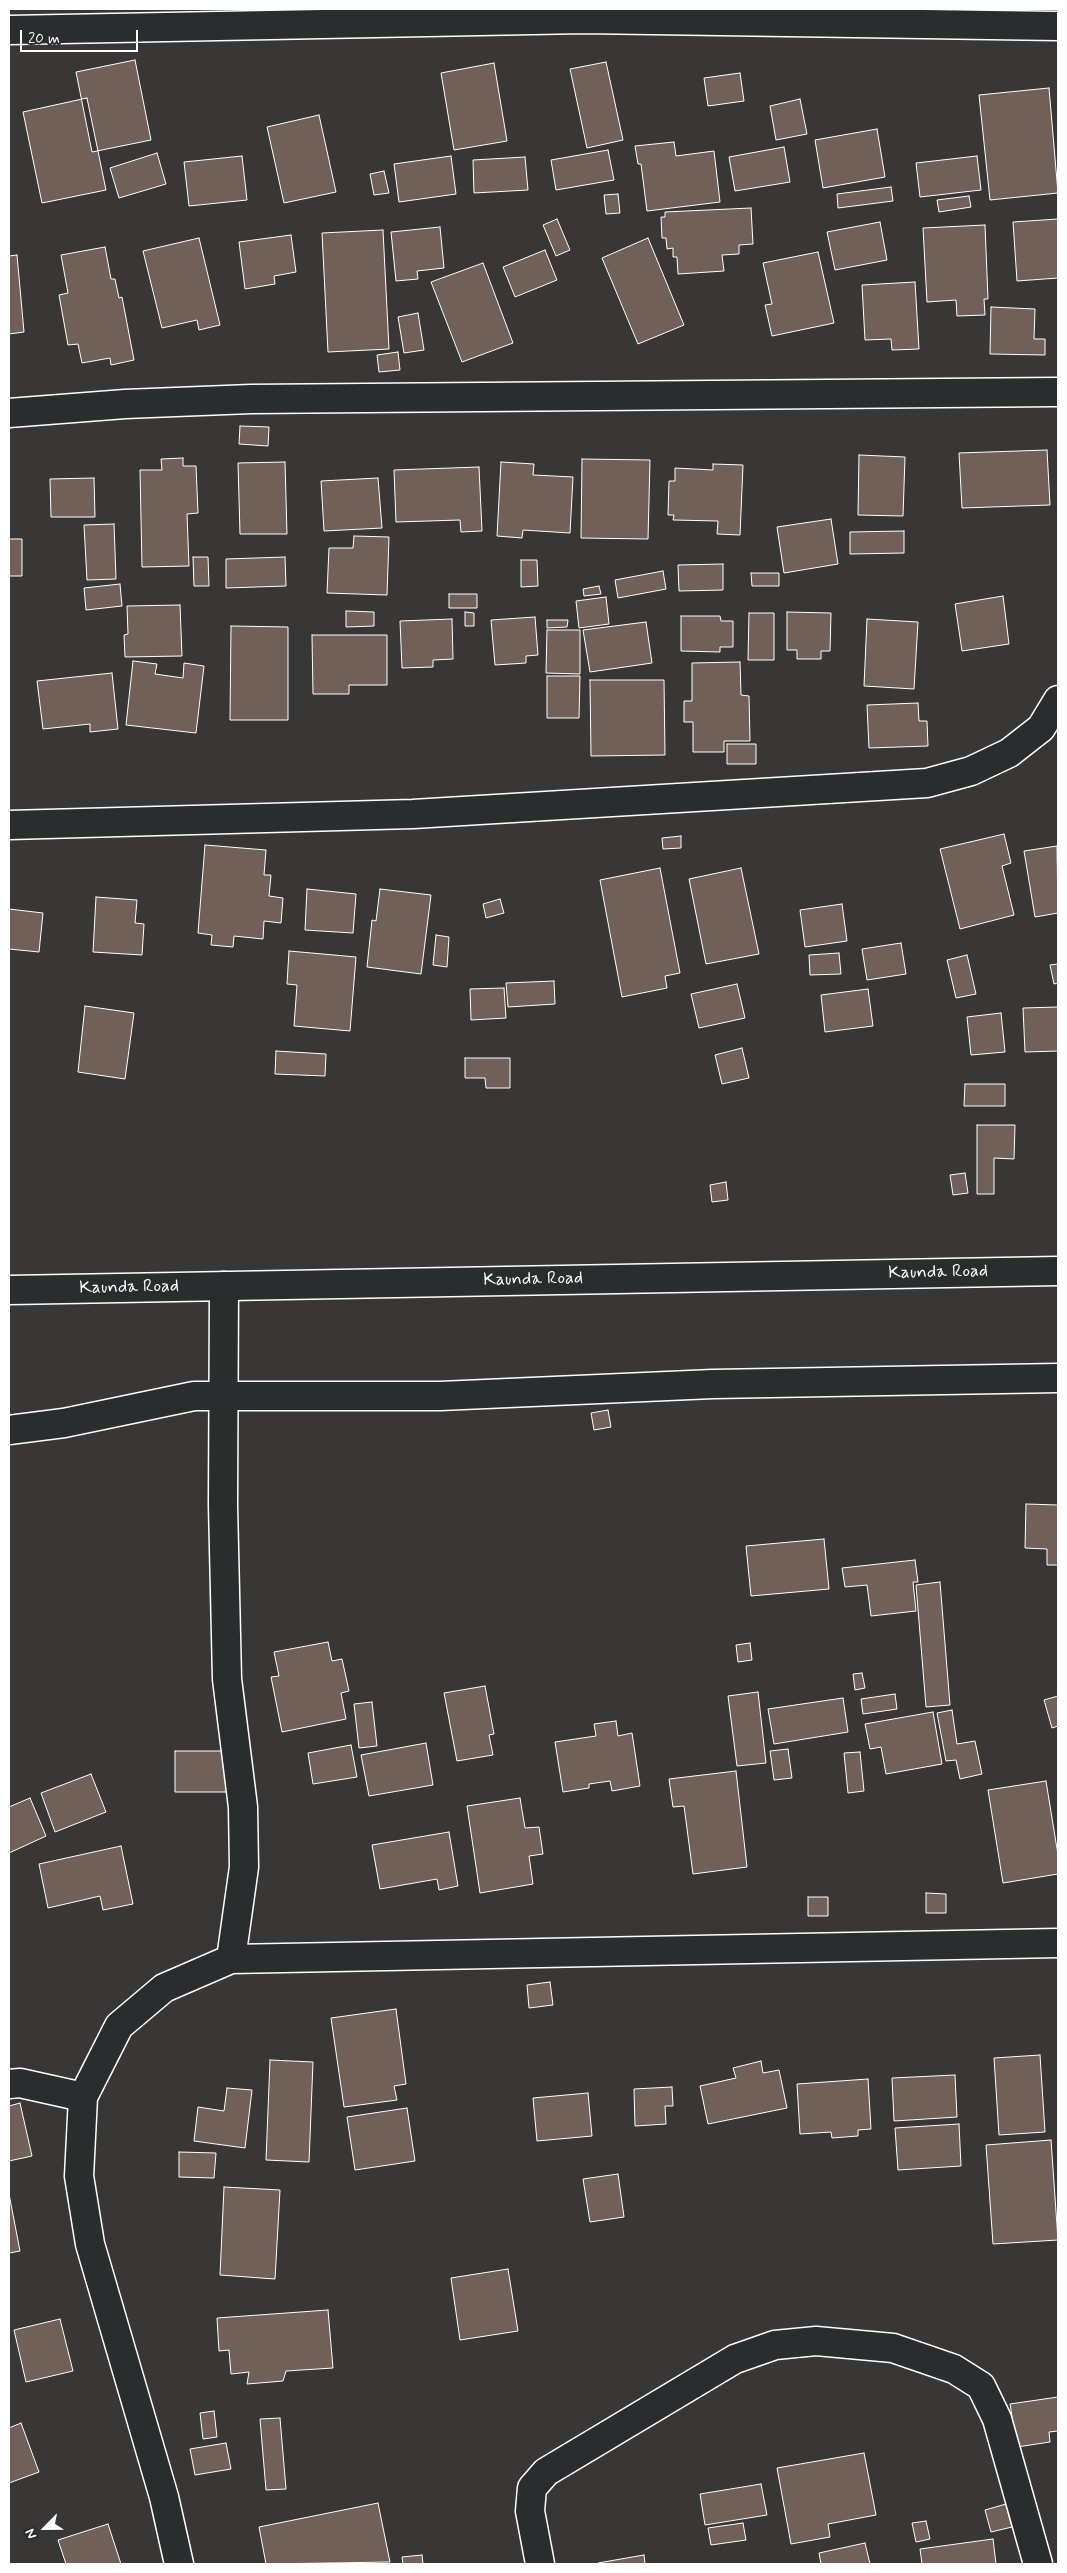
<!DOCTYPE html>
<html>
<head>
<meta charset="utf-8">
<style>
	body { margin:0 }
	#map { position:relative; width:1067px; height:2573px; overflow:hidden; background:#383736; font-family:Mynerve,sans-serif }
	canvas { display:block }
	.frame { position:absolute; inset:0; border:10px solid #fff; pointer-events:none }
	.north { position:absolute; left:20px; top:2503px; width:50px; height:50px; -webkit-text-stroke:4px #2a2d2e; paint-order:stroke; rotate:247deg; font-size:14px; font-weight:700; line-height:20px; text-align:center; color:#fff }
	.north::after { content:''; display:block; margin:auto; width:18px; height:22px; background:#fff; clip-path:polygon(50% 0,100% 100%,50% 72%,0 100%) }
	.scale { position:absolute; left:20px; top:30px; width:118px; height:22px; box-sizing:border-box; border:2px solid #fff; border-top:0; padding-left:6px; font-size:15px; line-height:18px; white-space:nowrap; color:#fff; -webkit-text-stroke:4px #2a2d2e; paint-order:stroke }
</style>
</head>
<body>
<div id="map">
<canvas width="1067" height="2573"></canvas>
<div class="frame"></div>
<div class="north">N</div>
<div class="scale">20 m</div>
</div>
<script>
const ctx = document.querySelector('canvas').getContext('2d');
ctx.lineJoin = 'round';
function paint(path, color) {
  ctx.fillStyle = color;
  ctx.fill(path, 'evenodd');
}
function poly(rows) {
  const path = new Path2D();
  for (const r of rows) {
    path.moveTo(r[0], r[1]);
    for (let i = 2; i < r.length; i += 2) path.lineTo(r[i], r[i + 1]);
  }
  return path;
}
function strokePath(path, color, width, dash) {
  ctx.strokeStyle = color;
  ctx.lineWidth = width;
  ctx.lineCap = dash ? 'butt' : 'round';
  ctx.setLineDash(dash || []);
  ctx.stroke(path);
}
function drawText(font, color, halo, rows, align = 'center') {
  ctx.font = font + ' Mynerve,sans-serif';
  ctx.lineWidth = 4;
  ctx.setLineDash([]);
  ctx.textBaseline = 'middle';
  ctx.strokeStyle = halo;
  ctx.fillStyle = color;
  for (const [text, x, y, turn = 0] of rows) {
    ctx.save();
    ctx.translate(x, y);
    ctx.rotate((+turn || 0) * Math.PI / 180);
    ctx.textAlign = isNaN(turn) ? turn : align;
    if (halo) ctx.strokeText(text, 0, 0);
    ctx.fillText(text, 0, 0);
    ctx.restore();
  }
}
const building = poly([
	[135,60,151,140,92,152,76,72,135,60],
	[606,62,623,140,587,148,570,69,606,62],
	[494,63,507,141,454,150,441,73,494,63],
	[740,73,744,101,708,106,704,78,740,73],
	[1049,88,1058,193,990,200,979,95,1049,88],
	[87,98,106,190,42,203,23,112,87,98],
	[800,99,807,134,776,140,770,106,800,99],
	[319,115,336,192,284,203,267,127,319,115],
	[877,129,885,177,823,188,815,140,877,129],
	[674,142,676,156,714,151,720,202,647,211,641,164,638,164,635,146,674,142],
	[784,147,790,182,735,191,729,157,784,147],
	[608,150,614,180,556,190,551,160,608,150],
	[157,153,166,184,119,198,110,168,157,153],
	[242,156,247,200,189,206,184,162,242,156],
	[451,156,456,194,399,202,394,164,451,156],
	[977,156,981,190,920,197,916,163,977,156],
	[525,157,528,190,474,193,473,160,525,157],
	[384,171,389,193,374,195,370,174,384,171],
	[891,187,893,201,838,208,837,194,891,187],
	[618,194,620,213,606,214,604,195,618,194],
	[969,196,971,207,939,212,937,200,969,196],
	[751,208,753,244,739,245,739,254,722,255,724,271,678,274,677,257,673,257,673,248,667,249,666,238,662,238,661,217,665,217,665,212,751,208],
	[557,219,570,250,556,256,543,225,557,219],
	[1058,219,1058,278,1017,281,1013,222,1058,219],
	[880,222,887,260,835,270,827,232,880,222],
	[985,225,988,299,984,299,985,315,957,316,956,300,927,302,923,228,985,225],
	[440,227,444,268,417,271,418,279,396,281,391,232,440,227],
	[383,230,389,349,328,352,322,233,383,230],
	[291,235,296,272,274,276,275,284,245,289,239,242,291,235],
	[199,238,220,325,199,330,197,320,162,328,143,251,199,238],
	[648,238,684,325,638,344,602,258,648,238],
	[105,247,111,279,115,279,119,298,122,297,134,360,111,365,110,358,82,363,78,344,68,345,59,295,68,293,61,255,105,247],
	[545,250,557,280,515,297,503,267,545,250],
	[818,252,834,323,772,336,765,305,772,304,763,263,818,252],
	[17,255,24,332,9,334,9,256,17,255],
	[483,263,513,343,462,362,431,282,483,263],
	[915,282,919,349,892,350,891,339,865,340,862,285,915,282],
	[991,307,1035,309,1034,339,1045,339,1045,355,990,354,991,307],
	[418,313,424,350,404,353,398,317,418,313],
	[398,352,400,370,379,372,377,355,398,352],
	[240,426,269,427,268,446,239,444,240,426],
	[1047,450,1050,505,962,508,959,453,1047,450],
	[859,455,905,457,903,516,858,515,859,455],
	[183,458,183,466,196,466,198,513,187,514,189,566,142,567,140,470,162,470,161,459,183,458],
	[582,459,650,460,648,539,581,538,582,459],
	[285,462,287,534,240,534,238,463,285,462],
	[501,462,534,464,533,475,573,477,570,533,523,530,522,538,497,536,501,462],
	[713,464,743,465,740,535,717,534,718,521,673,520,674,515,668,515,669,481,675,481,675,468,713,470,713,464],
	[479,467,482,531,461,532,460,520,396,522,394,470,479,467],
	[94,478,95,517,51,517,50,479,94,478],
	[378,478,382,528,324,531,321,481,378,478],
	[831,519,838,564,784,573,777,527,831,519],
	[114,524,116,579,87,580,84,525,114,524],
	[904,531,904,553,850,554,850,532,904,531],
	[354,536,389,537,387,595,327,593,329,548,353,548,354,536],
	[9,539,22,539,22,576,9,576,9,539],
	[193,557,208,557,209,586,194,586,193,557],
	[285,557,286,586,226,588,226,559,285,557],
	[521,560,537,560,538,586,521,587,521,560],
	[723,564,723,590,679,591,678,565,723,564],
	[663,571,666,589,618,598,615,580,663,571],
	[751,573,779,573,779,586,752,586,751,573],
	[120,584,122,606,86,610,84,588,120,584],
	[599,586,601,594,584,596,583,589,599,586],
	[449,594,477,594,477,608,449,608,449,594],
	[1003,596,1009,644,962,651,955,604,1003,596],
	[606,597,609,624,579,628,576,601,606,597],
	[180,605,182,656,125,657,124,635,128,634,127,606,180,605],
	[346,611,374,612,374,626,346,627,346,611],
	[465,612,474,613,474,626,465,626,465,612],
	[787,612,831,613,830,651,821,651,821,659,797,659,797,650,787,650,787,612],
	[749,613,774,613,774,660,748,660,749,613],
	[681,616,720,616,721,621,733,621,733,647,720,647,720,652,681,651,681,616],
	[535,617,538,655,526,656,526,663,495,665,491,620,535,617],
	[452,619,453,659,433,660,433,667,402,668,400,621,452,619],
	[867,619,918,622,914,689,864,686,867,619],
	[547,620,568,620,567,627,547,628,547,620],
	[646,622,652,663,590,672,583,630,646,622],
	[231,626,288,627,288,720,230,720,231,626],
	[547,630,580,630,580,674,546,673,547,630],
	[312,635,387,635,387,685,349,685,349,694,313,694,312,635],
	[133,661,157,664,155,674,183,678,184,663,204,666,196,733,126,725,133,661],
	[740,662,741,695,749,696,750,741,724,741,724,752,693,752,693,722,684,722,684,701,692,701,692,663,740,662],
	[112,673,118,729,90,732,90,724,43,729,37,681,112,673],
	[547,676,580,676,579,718,547,718,547,676],
	[590,680,664,680,665,755,591,756,590,680],
	[918,703,919,721,927,721,928,746,869,748,867,705,918,703],
	[727,744,756,744,756,764,727,764,727,744],
	[1004,834,1011,863,1002,866,1014,915,960,929,940,849,1004,834],
	[681,836,681,848,663,849,662,838,681,836],
	[205,845,266,850,264,875,271,875,269,896,283,898,281,923,264,921,263,939,234,936,233,947,211,945,212,935,198,933,205,845],
	[1057,846,1058,913,1035,917,1024,851,1057,846],
	[660,868,680,973,665,976,667,988,622,997,600,880,660,868],
	[741,868,759,954,706,964,689,879,741,868],
	[307,889,356,894,353,933,305,930,307,889],
	[380,889,431,895,421,974,367,967,372,920,376,921,380,889],
	[96,897,137,900,135,923,144,924,142,955,93,952,96,897],
	[500,899,504,913,486,918,483,904,500,899],
	[842,904,847,941,805,947,800,910,842,904],
	[9,909,43,913,39,952,9,949,9,909],
	[436,935,449,937,447,967,433,965,436,935],
	[901,943,906,974,867,980,862,949,901,943],
	[289,951,356,957,350,1031,294,1026,297,985,287,984,289,951],
	[839,953,841,974,810,975,809,955,839,953],
	[967,955,976,994,956,998,947,960,967,955],
	[1058,964,1058,983,1054,984,1050,965,1058,964],
	[554,981,555,1004,508,1007,506,983,554,981],
	[737,984,745,1018,699,1028,691,994,737,984],
	[504,988,506,1018,471,1020,470,989,504,988],
	[868,989,873,1026,825,1032,821,995,868,989],
	[85,1006,134,1013,125,1079,78,1072,85,1006],
	[1058,1007,1058,1051,1025,1052,1023,1008,1058,1007],
	[1001,1013,1005,1052,971,1055,967,1017,1001,1013],
	[742,1048,749,1078,722,1084,715,1055,742,1048],
	[276,1051,326,1054,325,1076,275,1074,276,1051],
	[465,1058,510,1058,510,1088,486,1088,485,1078,465,1078,465,1058],
	[965,1084,1005,1084,1005,1106,964,1106,965,1084],
	[977,1125,1015,1125,1014,1159,994,1158,994,1194,977,1194,977,1125],
	[965,1173,968,1193,953,1195,950,1175,965,1173],
	[726,1182,728,1200,712,1202,710,1185,726,1182],
	[608,1410,611,1427,594,1430,591,1413,608,1410],
	[1026,1504,1058,1505,1058,1565,1047,1565,1047,1549,1025,1548,1026,1504],
	[824,1539,829,1589,751,1596,746,1546,824,1539],
	[915,1560,918,1582,913,1582,916,1611,871,1616,867,1585,845,1587,842,1568,915,1560],
	[940,1582,950,1705,926,1707,916,1585,940,1582],
	[328,1642,332,1661,342,1659,349,1691,341,1693,346,1719,282,1732,271,1677,279,1676,274,1652,328,1642],
	[750,1643,752,1660,738,1662,736,1645,750,1643],
	[862,1673,865,1688,855,1690,853,1674,862,1673],
	[485,1686,494,1734,489,1735,493,1755,457,1761,444,1693,485,1686],
	[758,1692,766,1763,737,1766,728,1696,758,1692],
	[895,1694,897,1709,863,1714,861,1699,895,1694],
	[1058,1696,1058,1726,1052,1728,1044,1700,1058,1696],
	[843,1698,848,1732,774,1744,768,1709,843,1698],
	[372,1702,377,1746,359,1748,354,1704,372,1702],
	[952,1710,957,1744,975,1741,982,1774,960,1779,956,1760,946,1761,937,1713,952,1710],
	[933,1712,942,1764,886,1774,881,1747,870,1749,865,1724,933,1712],
	[616,1721,618,1736,632,1733,640,1786,612,1791,610,1781,589,1784,589,1788,563,1792,555,1742,596,1736,594,1724,616,1721],
	[426,1743,433,1785,369,1796,361,1755,426,1743],
	[351,1745,357,1777,313,1784,308,1753,351,1745],
	[788,1749,792,1778,774,1780,770,1751,788,1749],
	[175,1751,234,1751,234,1792,175,1792,175,1751],
	[860,1752,864,1791,848,1793,844,1753,860,1752],
	[736,1771,747,1867,693,1874,684,1806,673,1807,669,1779,736,1771],
	[91,1774,106,1812,55,1832,41,1793,91,1774],
	[1046,1781,1058,1855,1058,1874,1003,1883,988,1790,1046,1781],
	[30,1798,46,1836,9,1853,9,1807,30,1798],
	[520,1798,525,1828,539,1827,543,1854,529,1856,533,1884,480,1893,467,1806,520,1798],
	[449,1832,458,1886,439,1890,437,1879,380,1889,372,1845,449,1832],
	[121,1846,133,1904,103,1910,100,1896,48,1908,39,1864,121,1846],
	[926,1893,946,1894,946,1913,926,1913,926,1893],
	[808,1897,828,1897,828,1916,808,1916,808,1897],
	[550,1982,553,2005,529,2008,527,1985,550,1982],
	[396,2009,406,2084,394,2086,397,2100,344,2107,331,2018,396,2009],
	[1040,2055,1045,2132,999,2135,994,2058,1040,2055],
	[270,2060,313,2062,309,2162,266,2160,270,2060],
	[761,2061,763,2073,779,2070,787,2108,708,2124,700,2086,736,2078,733,2068,761,2061],
	[955,2075,957,2117,894,2121,892,2078,955,2075],
	[868,2079,871,2129,858,2130,858,2136,832,2138,831,2132,800,2134,797,2084,868,2079],
	[672,2087,673,2106,665,2106,666,2124,635,2126,634,2089,672,2087],
	[227,2088,252,2090,245,2148,194,2141,198,2107,224,2111,227,2088],
	[588,2093,592,2136,537,2141,533,2098,588,2093],
	[20,2103,32,2156,9,2161,9,2106,20,2103],
	[407,2108,415,2161,355,2170,347,2117,407,2108],
	[959,2124,961,2166,898,2170,895,2128,959,2124],
	[1051,2140,1058,2240,993,2244,986,2145,1051,2140],
	[179,2152,216,2153,214,2178,179,2177,179,2152],
	[618,2174,624,2217,590,2222,583,2179,618,2174],
	[224,2187,280,2190,275,2279,220,2275,224,2187],
	[9,2194,20,2251,9,2253,9,2194],
	[508,2269,518,2331,460,2340,451,2278,508,2269],
	[328,2310,333,2368,286,2371,283,2381,247,2384,249,2372,231,2374,229,2350,219,2351,217,2318,328,2310],
	[60,2319,73,2371,26,2382,14,2330,60,2319],
	[1058,2397,1058,2431,1049,2432,1050,2442,1017,2447,1010,2404,1058,2397],
	[214,2411,217,2437,203,2439,200,2413,214,2411],
	[280,2418,286,2489,266,2490,260,2419,280,2418],
	[21,2423,39,2472,9,2483,9,2428,21,2423],
	[226,2443,231,2469,195,2475,190,2449,226,2443],
	[864,2453,876,2515,828,2524,830,2537,791,2544,777,2468,864,2453],
	[761,2484,767,2515,705,2525,700,2494,761,2484],
	[378,2503,390,2562,266,2564,259,2527,378,2503],
	[1006,2504,1012,2527,991,2532,985,2510,1006,2504],
	[926,2521,930,2539,916,2542,912,2523,926,2521],
	[743,2523,746,2540,711,2545,708,2528,743,2523],
	[108,2524,121,2564,66,2564,58,2540,108,2524],
	[993,2539,996,2564,922,2564,920,2549,993,2539],
	[865,2543,870,2564,821,2564,819,2553,865,2543],
	[422,2555,423,2564,403,2564,402,2557,422,2555],
	[644,2555,645,2564,598,2564,598,2563,644,2555]
]);
paint(building, '#716058');
strokePath(building, '#fff', 1);
const minor = poly([
	[9,30,584,19,1058,26],
	[9,413,125,404,251,399,1058,392],
	[9,825,413,814,927,783,971,771,1009,753,1041,728,1058,700],
	[224,1286,223,1505,227,1679,243,1807,244,1867,231,1959],
	[9,1430,64,1423,194,1396,440,1396,713,1384,1058,1378],
	[9,2084,20,2083,83,2097],
	[179,2564,164,2497,90,2244,79,2176,83,2097,119,2026,164,1988,231,1959,1058,1943],
	[540,2564,530,2511,532,2488,546,2472,735,2359,775,2345,816,2341,893,2348,954,2369,981,2386,997,2419,1038,2564]
]);
const major = poly([
	[9,1290,1058,1271]
]);
strokePath(minor, '#fff', 31);
strokePath(major, '#fff', 31);
strokePath(minor, '#2a2d2e', 28);
strokePath(major, '#2a2d2e', 28);
drawText('18px', '#fff', '#2a2d2e', [
	["Kaunda Road",938,1273,-1],
	["Kaunda Road",533,1280,-1],
	["Kaunda Road",129,1288,-1]
]);
</script>
</body>
</html>
